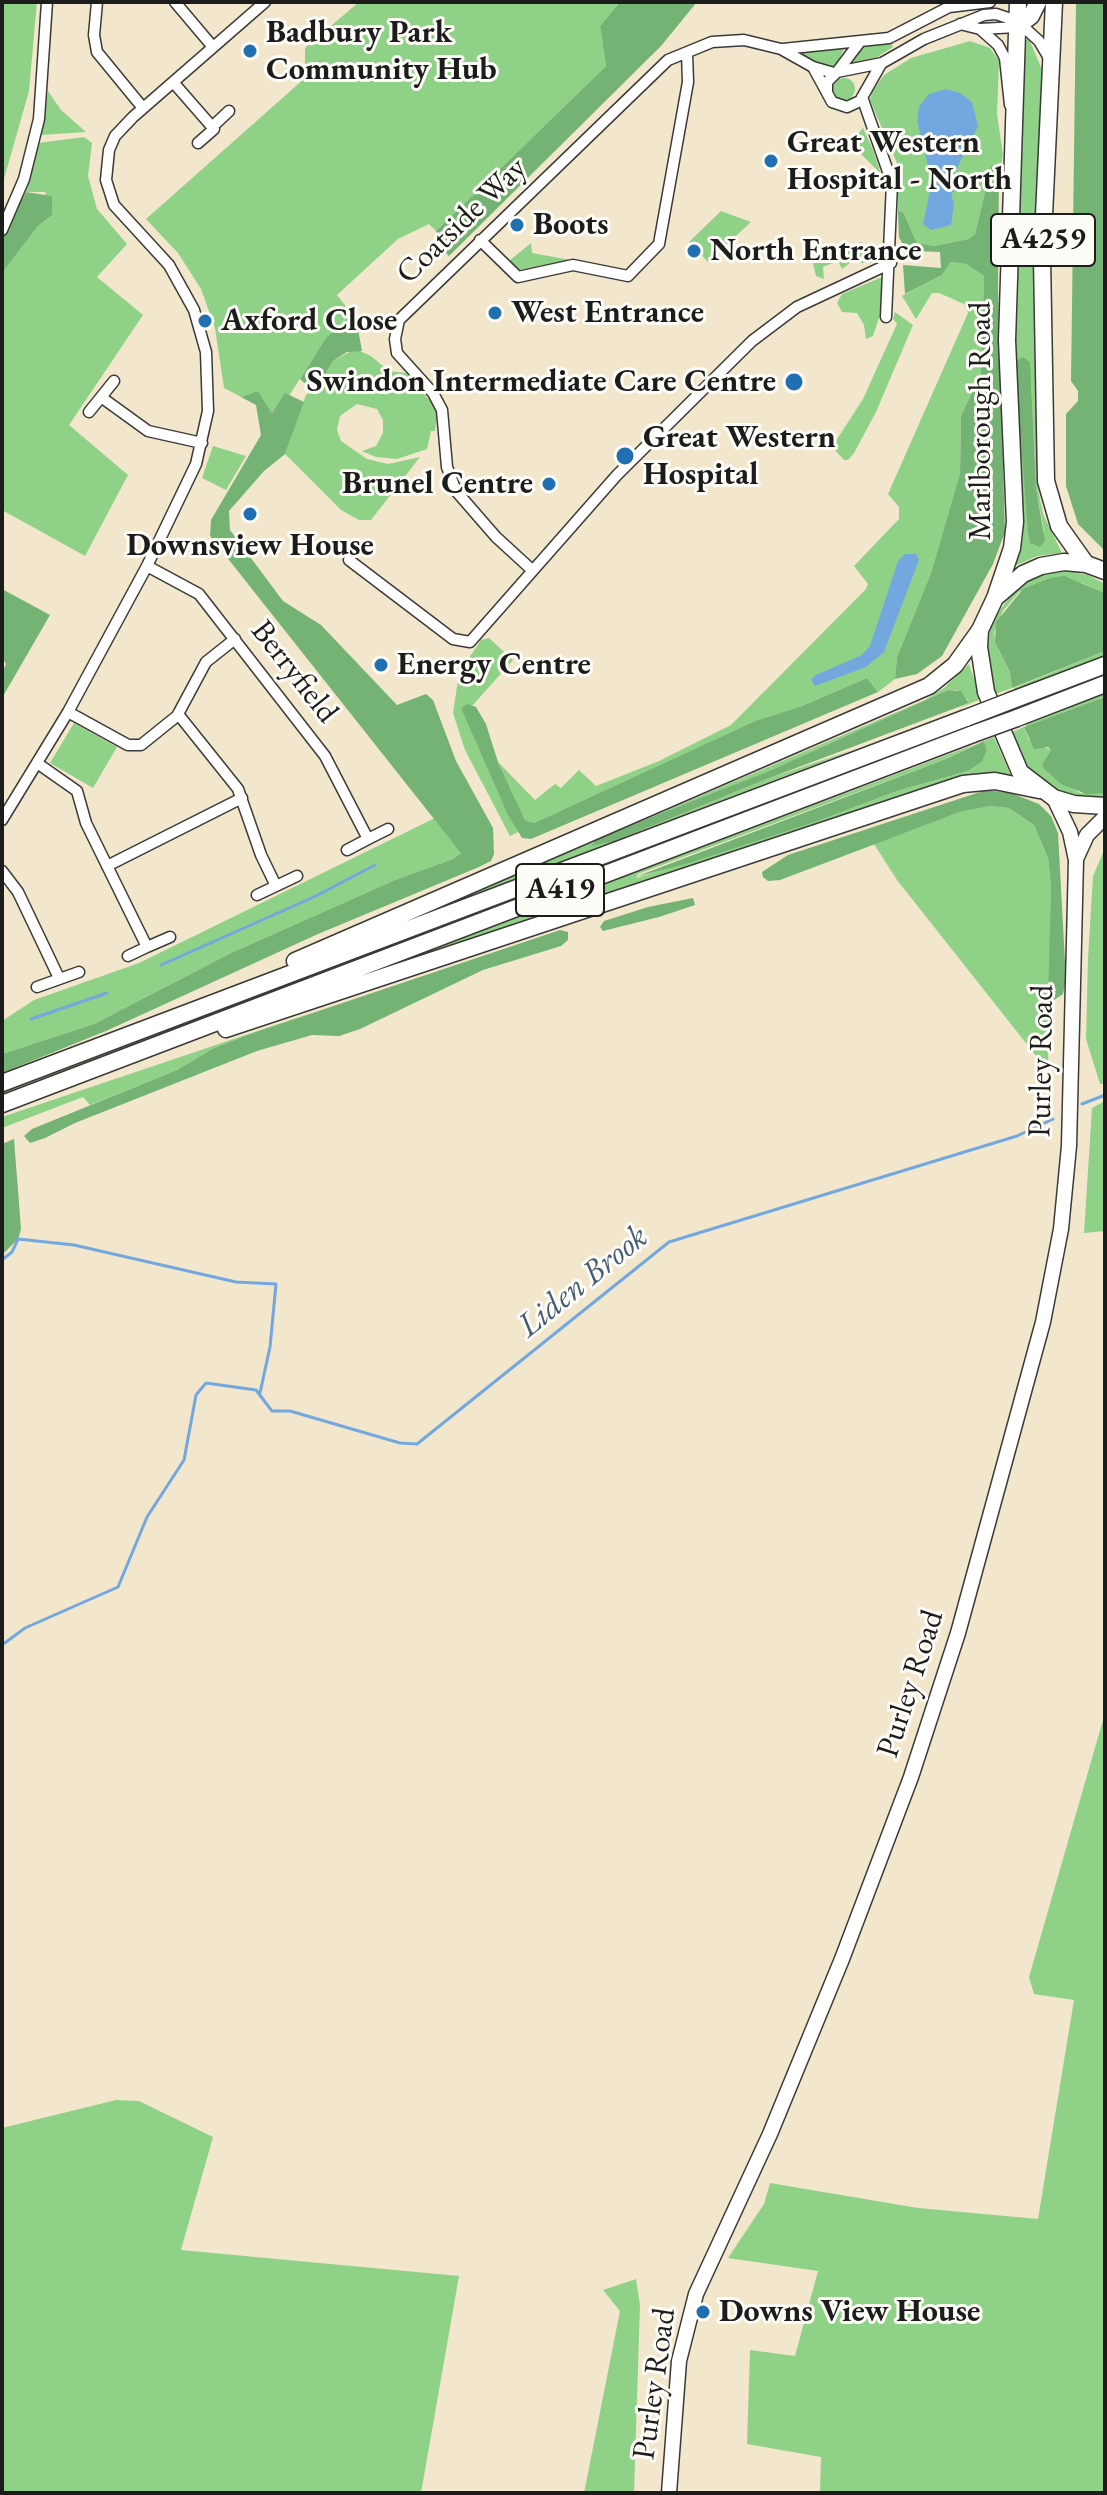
<!DOCTYPE html>
<html>
<head>
<meta charset="utf-8">
<style>
	body { margin:0 }
	#map { position:relative; width:1107px; height:2495px; overflow:hidden; background:#f2e7cd; font-family:"EB Garamond",serif }
	canvas { display:block }
	.frame { position:absolute; inset:0; border:4px solid #1c1c1c; pointer-events:none }
</style>
</head>
<body>
<div id="map">
<canvas width="1107" height="2495"></canvas>
<div class="frame"></div>
</div>
<script>
const ctx = document.querySelector('canvas').getContext('2d');
ctx.lineJoin = 'round';
function paint(path, color) {
  ctx.fillStyle = color;
  ctx.fill(path, 'evenodd');
}
function poly(rows) {
  const path = new Path2D();
  for (const r of rows) {
    if (r.length === 3) {
      path.moveTo(r[0] + r[2], r[1]);
      path.arc(r[0], r[1], r[2], 0, 2 * Math.PI);
      continue;
    }
    path.moveTo(r[0], r[1]);
    for (let i = 2; i < r.length; i += 2) path.lineTo(r[i], r[i + 1]);
  }
  return path;
}
function strokePath(path, color, width, dash) {
  ctx.strokeStyle = color;
  ctx.lineWidth = width;
  ctx.lineCap = dash ? 'butt' : 'round';
  ctx.setLineDash(dash || []);
  ctx.stroke(path);
}
function drawText(font, color, halo, rows, align = 'center') {
  ctx.font = font + ' "EB Garamond",serif';
  ctx.lineWidth = 6;
  ctx.setLineDash([]);
  ctx.textBaseline = 'middle';
  ctx.strokeStyle = halo;
  ctx.fillStyle = color;
  for (const [text, x, y, turn = 0] of rows) {
    ctx.save();
    ctx.translate(x, y);
    ctx.rotate((+turn || 0) * Math.PI / 180);
    ctx.textAlign = isNaN(turn) ? turn : align;
    if (halo) ctx.strokeText(text, 0, 0);
    ctx.fillText(text, 0, 0);
    ctx.restore();
  }
}
paint(poly([
	[2,2,37,2,29,91,2,186],
	[359,2,620,2,600,26,606,66,436,231,429,224,398,239,337,295,351,313,325,339,289,396,285,394,272,413,258,391,241,397,224,388,215,328,201,289,178,253,146,219,305,78,305,48],
	[1029,39,1045,77,1035,254,1038,489,1043,514,1062,553,1037,556,1015,566,1012,375,1023,40],
	[1031,380,1036,488,1044,531,1028,532],
	[890,41,893,47,874,59,847,66,861,45],
	[970,41,990,48,999,61,997,114,1003,155,1000,171,992,163,975,234,969,239,934,246,917,243,903,212,898,211,897,163,870,100,872,92,884,75,911,58],
	[846,46,834,68,816,64,799,53],
	[844,89,11],
	[48,91,61,110,86,132,41,135],
	[863,128,873,150,881,174,859,152,856,136],
	[84,137,92,143,88,176,97,209,127,244,97,277,143,315,69,425,128,475,85,556,2,510,2,273,38,226,52,215,45,192,26,192,38,143],
	[721,211,751,222,708,262,689,242],
	[861,242,876,255,882,254,872,263,850,263,842,269,838,261,823,267,824,279,816,276,812,260,805,257,808,245,809,254,826,255,842,252],
	[531,243,532,253,582,262,559,262,519,270,509,261],
	[951,262,966,264,984,276,981,373,961,416,960,473,931,573,897,657,895,679,878,692,867,678,802,706,755,721,534,823,525,820,498,762,535,800,555,784,561,788,579,770,596,786,659,761,731,725,866,589,868,584,854,566,899,519,899,507,888,494,968,313,964,304,939,293,932,293,916,319,902,296,942,275],
	[882,277,883,306,873,336,866,339,864,325,857,313,842,312,837,303,842,294],
	[895,312,913,325,876,412,854,453,848,460,844,460,832,447,863,399,897,324,893,319],
	[355,349,371,356,389,371,406,373,438,410,435,431,431,431,427,449,397,459,376,457,362,451,376,446,383,433,383,420,377,409,357,404,340,416,337,430,341,441,367,459,388,464,420,457,371,520,359,520,341,510,285,454,306,395,322,380,333,361],
	[213,446,246,456,226,490,202,478],
	[1057,569,1088,575,1105,584,1105,593,1082,583,1050,578,1019,592,1003,611,994,633,997,646,1010,672,1012,688,995,694,985,662,991,622,1017,587,1034,576],
	[489,638,513,660,473,705,462,708,518,832,510,836,465,750,453,713,459,673,481,640],
	[1105,651,1105,657,1015,692,1014,688],
	[969,664,981,699,957,709,969,703,968,700,957,690,948,690,769,771,591,844,615,841,431,911,925,700,944,688],
	[1105,690,1105,697,1027,726,1025,721],
	[74,723,117,747,93,788,50,763],
	[967,724,969,729,2,1094,2,1090],
	[1024,727,1029,740,1051,750,1042,764,1049,774,1080,793,1105,793,1105,800,1092,801,1056,792,1028,772,1010,733],
	[994,737,1011,776,986,773,959,776,385,967,976,744,946,759,638,874,636,878,818,821,897,791,968,771,982,762,987,750,984,741],
	[855,749,809,767,622,838,767,779],
	[990,806,1009,808,1034,825,1048,858,1051,885,1048,1071,897,880,874,844,960,812],
	[435,818,462,852,453,859,395,880,231,953,94,1024,2,1054,2,1021,34,1000,139,963],
	[1105,848,1105,1084,1100,1084,1086,1039,1088,959,1093,876],
	[311,1013,212,1049,177,1070,90,1105,83,1097,2,1128,2,1117],
	[1105,1101,1105,1231,1084,1233,1092,1108],
	[1105,1713,1105,2493,820,2493,821,2457,747,2444,750,2350,795,2356,818,2271,728,2258,764,2204,770,2183,918,2208,1038,2219,1074,2000,1034,1994,1029,1977],
	[116,2100,139,2101,213,2137,181,2250,459,2276,421,2493,2,2493,2,2128],
	[636,2279,640,2305,634,2493,584,2493,620,2311,603,2290]
]), '#90d188');
paint(poly([
	[620,2,697,2,661,46,449,256,442,249,436,231,606,66,600,26],
	[1076,2,1105,2,1105,551,1078,524,1066,486,1066,414,1078,401,1078,391,1071,381],
	[992,163,999,173,998,288,1005,532,993,564,942,656,917,674,895,679,897,657,931,573,960,473,961,416,981,373,984,276,966,264,951,262,942,275,905,294,903,265,941,268,940,252,915,251,903,245,899,237,898,211,903,212,917,243,934,246,969,239,975,234],
	[26,192,52,196,52,215,38,226,2,273,2,236],
	[348,317,356,318,362,351,347,352,333,361,322,380,310,388,300,379,325,339],
	[1023,357,1030,362,1031,380,1036,488,1045,541,1040,547,1030,543,1028,532,1015,362],
	[258,391,272,413,285,393,304,402,285,454,264,471,229,511,230,530,283,601,321,625,397,705,426,694,433,700,456,761,493,828,494,854,491,861,479,867,318,934,106,1031,2,1073,2,1054,94,1024,231,953,395,880,453,859,461,853,210,536,211,520,261,435,256,405,241,397],
	[1064,576,1105,593,1105,651,1012,688,1010,672,995,642,996,622,1023,589,1050,578],
	[2,589,50,615,2,698,2,673,6,664,2,657],
	[867,678,878,692,531,839,522,838,508,815,461,708,468,704,476,707,486,724,498,762,525,820,534,823,755,721,802,706],
	[948,690,961,691,969,703,767,779,615,841,591,846,597,839,769,771],
	[1105,697,1105,793,1086,794,1061,784,1044,769,1042,764,1051,750,1048,747,1034,749,1024,727],
	[984,741,987,750,982,762,968,771,897,791,818,821,686,864,635,877,946,759],
	[986,790,1011,793,1039,804,1051,816,1058,833,1066,980,1063,994,1048,1004,1051,885,1048,858,1034,825,1009,808,990,806,960,812,780,880,768,881,763,877,762,872,788,855],
	[693,898,695,905,659,917,603,931,600,927,604,921,648,907],
	[560,930,568,932,568,940,561,946,483,970,360,1029,339,1036,312,1035,257,1051,75,1123,45,1138,30,1143,24,1136,32,1129,177,1070,212,1049,256,1032],
	[14,1139,21,1229,18,1239,2,1255,2,1144]
]), '#74b374');
paint(poly([
	[946,89,960,93,972,102,978,126,953,176,956,189,951,194,954,204,951,225,931,230,923,224,932,181,917,121,919,107,929,94],
	[905,554,916,554,919,560,884,652,866,667,815,686,811,679,816,675,862,655,870,646,898,561]
]), '#73a7e0');
strokePath(poly([
	[161,965,316,896,375,865],
	[31,1019,107,993],
	[1082,1104,1105,1095],
	[2,1260,12,1252,18,1239,74,1245,236,1282,276,1284,270,1347,260,1393],
	[2,1645,25,1628,118,1587,147,1517,184,1460,196,1395,206,1383,256,1390,272,1411,290,1411,400,1443,417,1444,669,1242,1017,1136,1053,1119]
]), '#73a7e0', 3);
const minor = poly([
	[97,2,94,35,97,52,143,108],
	[175,2,213,47],
	[960,24,980,29,1017,27],
	[980,29,998,45,1005,58,1010,105],
	[783,49,889,38,949,7,990,2],
	[813,67,832,102,847,107,860,101,881,64],
	[837,72,859,43],
	[173,82,214,129,198,143],
	[827,93,827,82,837,72,882,63,924,39,984,15,996,14,1017,21,1039,41,1049,58],
	[862,97,892,183,886,317],
	[212,127,229,111],
	[2,230,24,179,39,119,47,2],
	[480,240,518,277,573,265,628,276,659,244,688,82,687,53],
	[101,397,148,431,202,443],
	[89,412,114,381],
	[349,560,453,639,470,642,617,475,752,341,797,307,891,263],
	[147,566,199,594,325,756,368,839,347,850],
	[532,570,496,537,456,491,447,467,442,410,433,393,397,353,395,339,399,320,668,60,712,42,744,40,781,49,813,67,834,73],
	[68,712,128,745,141,745,177,716,206,662,235,639],
	[178,714,238,789,261,855,276,886,297,876],
	[37,763,77,791,86,823,147,947,128,956],
	[2,820,68,712,147,566,196,464,208,411,206,352,194,310,169,265,114,205,106,180,109,150,115,136,133,117,265,2],
	[368,839,388,829],
	[107,866,242,798],
	[2,871,18,892,59,978],
	[257,895,276,886],
	[147,947,170,937],
	[37,987,79,972]
]);
const secondary = poly([
	[1076,859,1087,835,1105,817],
	[669,2493,679,2361,696,2294,770,2134,842,1959,911,1777,958,1633,1043,1322,1061,1229,1069,1146,1076,860,1070,832,1054,798]
]);
const primary = poly([
	[1054,2,1042,258,1046,481,1059,526,1086,564],
	[1017,27,1031,16,1038,2],
	[1105,571,1086,564,1064,562,1041,566,1023,574,995,598,980,630,979,647,986,692,1020,772,1054,798,1074,804,1105,806],
	[995,598,1012,548,1015,522,1007,340,1018,2]
]);
const trunk = poly([
	[1010,701,1105,665],
	[1017,718,1105,684],
	[295,961,929,686,955,665,980,630],
	[226,1029,963,784,995,781,1039,790],
	[2,1083,966,718],
	[2,1104,973,734]
]);
strokePath(minor, '#3c3a37', 13);
strokePath(secondary, '#3c3a37', 17);
strokePath(primary, '#3c3a37', 19);
strokePath(trunk, '#3c3a37', 19);
strokePath(minor, '#fff', 10);
strokePath(secondary, '#fff', 14);
strokePath(primary, '#fff', 16);
strokePath(trunk, '#fff', 16);
const trunkBridge = poly([
	[966,718,1010,701],
	[973,734,1017,718]
]);
strokePath(trunkBridge, '#3c3a37', 19, []);
strokePath(trunkBridge, '#fff', 16);
for (const [x, y, r, color] of [
	[250,51,8,"#1f6fb2"],
	[771,161,8,"#1f6fb2"],
	[517,225,8,"#1f6fb2"],
	[694,251,8,"#1f6fb2"],
	[495,313,8,"#1f6fb2"],
	[205,321,8,"#1f6fb2"],
	[794,382,10,"#1f6fb2"],
	[625,456,10,"#1f6fb2"],
	[549,484,8,"#1f6fb2"],
	[250,514,8,"#1f6fb2"],
	[381,665,8,"#1f6fb2"],
	[703,2312,8,"#1f6fb2"]
]) {
  const dot = new Path2D();
  dot.arc(x, y, r, 0, 2 * Math.PI);
  ctx.fillStyle = color;
  ctx.fill(dot);
  strokePath(dot, '#fdfcf7', 3);
}
for (const [x, y, w] of [
	[1043,240,104],
	[560,890,88]
]) {
  const box = new Path2D();
  box.roundRect(x - w / 2, y - 26, w, 52, 6);
  ctx.fillStyle = '#fdfcf7';
  ctx.fill(box);
  strokePath(box, '#1c1c1c', 2);
}
drawText('bold 30px', '#1c1c1c', null, [
	["A4259",1043,240],
	["A419",560,890]
]);
drawText('bold 32px', '#1c1c1c', '#fdfcf7', [
	["Badbury Park",266,33],
	["Community Hub",266,70],
	["Great Western",787,143],
	["Hospital - North",787,180],
	["Boots",533,225],
	["North Entrance",710,251],
	["West Entrance",511,313],
	["Axford Close",221,321],
	["Swindon Intermediate Care Centre",776,382,"right"],
	["Great Western",643,438],
	["Hospital",643,475],
	["Brunel Centre",533,484,"right"],
	["Downsview House",250,546,"center"],
	["Energy Centre",397,665],
	["Downs View House",719,2312]
], 'left');
drawText('32px', '#1c1c1c', '#fdfcf7', [
	["Coatside Way",462,221,-44],
	["Marlborough Road",981,421,-90],
	["Berryfield",294,672,52],
	["Purley Road",1042,1061,-89],
	["Purley Road",911,1684,-72],
	["Purley Road",655,2384,-82]
]);
drawText('italic 34px', '#435b74', '#fdfcf7', [
	["Liden Brook",583,1282,-39]
]);
</script>
</body>
</html>
